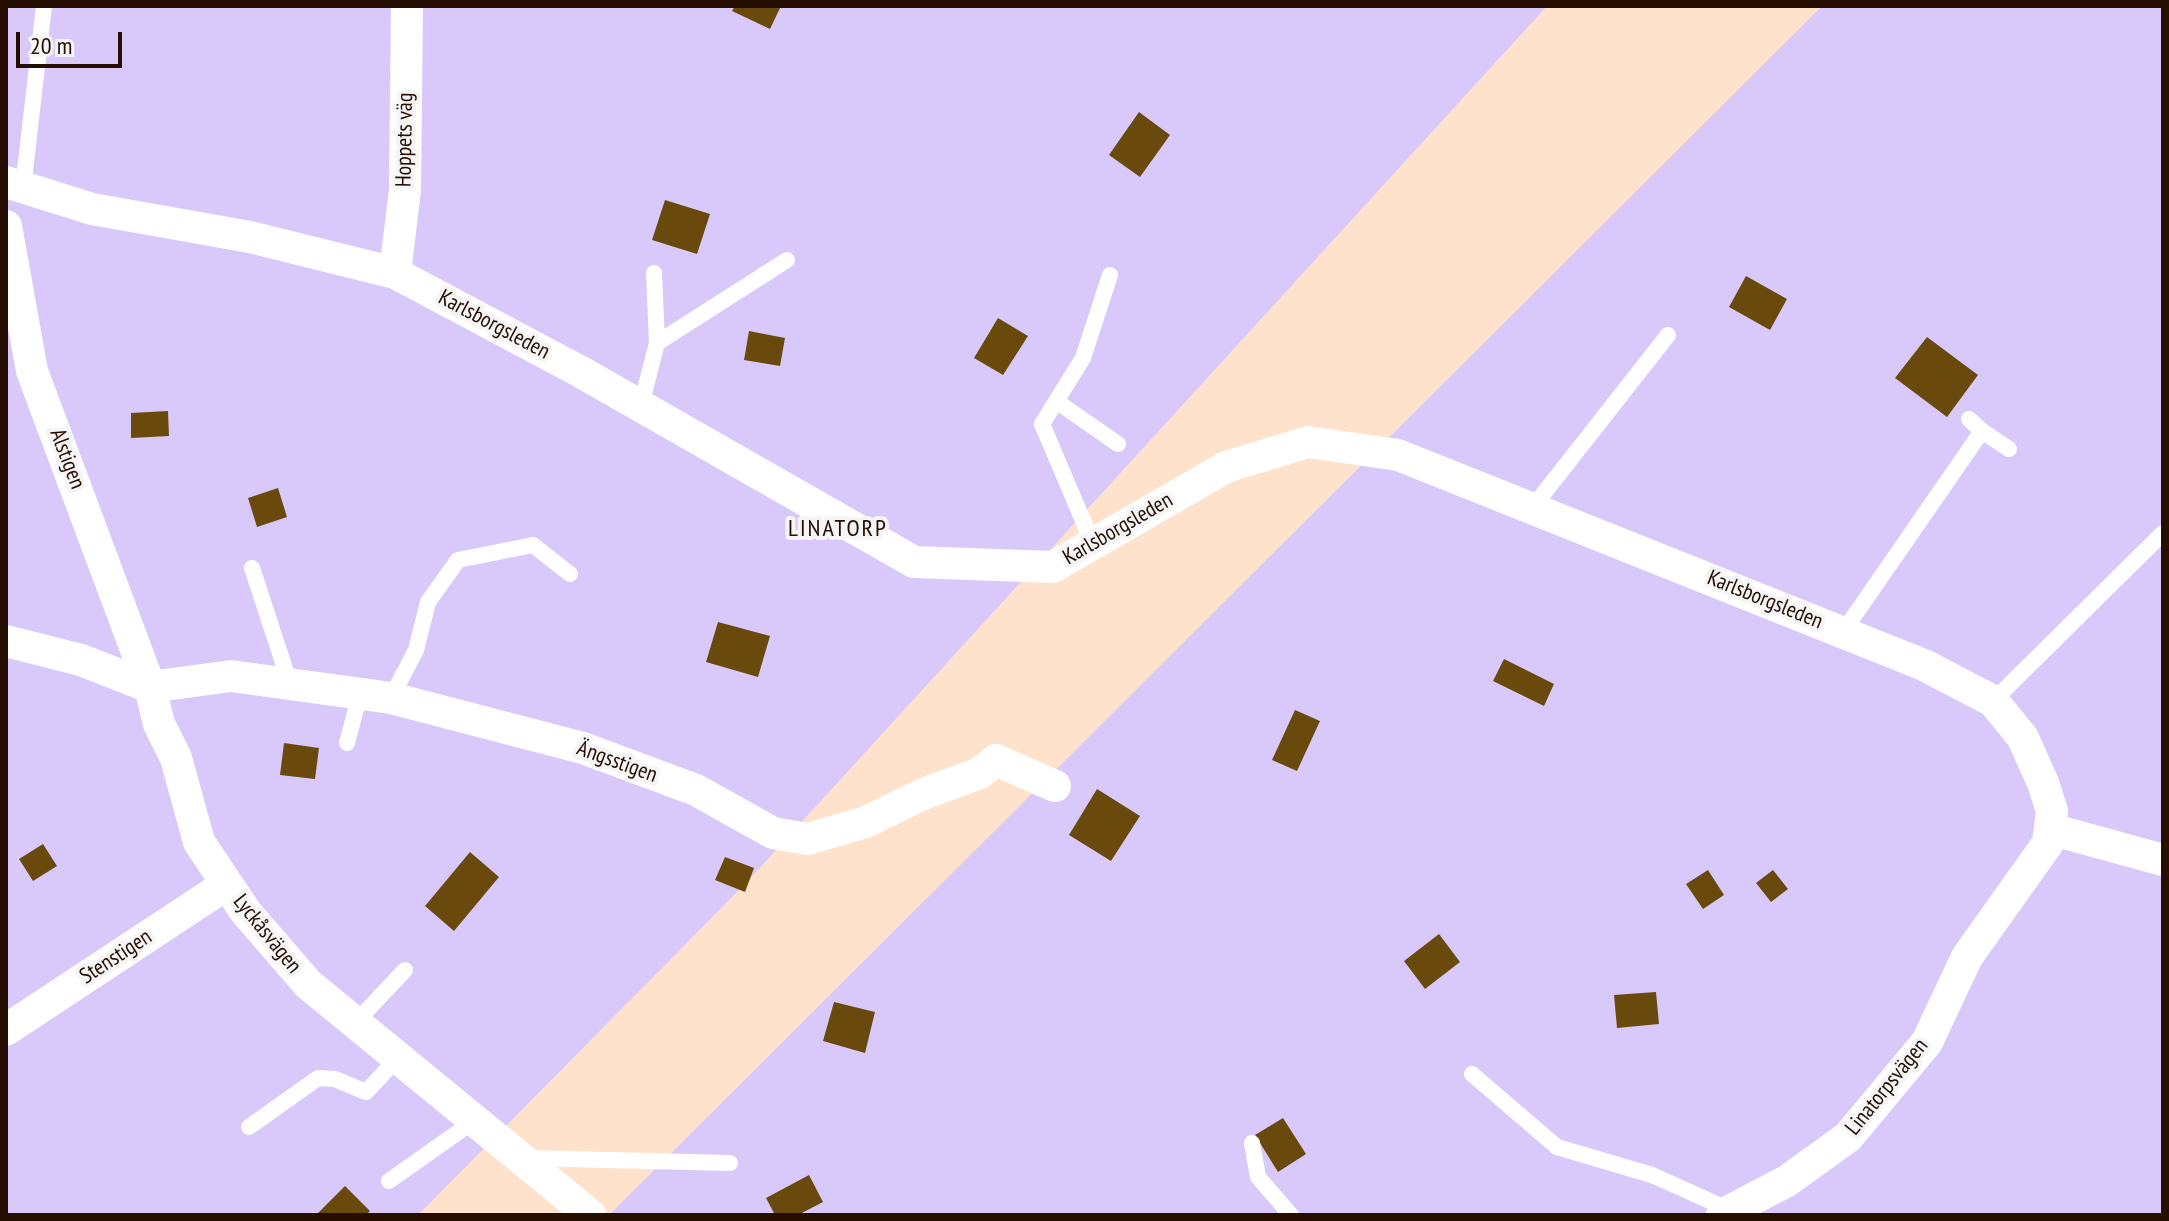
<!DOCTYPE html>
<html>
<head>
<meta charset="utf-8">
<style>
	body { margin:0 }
	#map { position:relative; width:2169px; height:1221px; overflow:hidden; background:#fee2cc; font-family:"PT Sans Narrow",sans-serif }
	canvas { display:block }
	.frame { position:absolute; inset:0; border:8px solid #250d00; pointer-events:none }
	.scale { position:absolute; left:16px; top:32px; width:106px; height:36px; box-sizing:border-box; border:4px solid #250d00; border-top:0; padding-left:10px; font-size:24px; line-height:28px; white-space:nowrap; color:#250d00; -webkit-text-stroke:6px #f5f5f5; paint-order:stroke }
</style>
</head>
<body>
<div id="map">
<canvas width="2169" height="1221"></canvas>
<div class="frame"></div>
<div class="scale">20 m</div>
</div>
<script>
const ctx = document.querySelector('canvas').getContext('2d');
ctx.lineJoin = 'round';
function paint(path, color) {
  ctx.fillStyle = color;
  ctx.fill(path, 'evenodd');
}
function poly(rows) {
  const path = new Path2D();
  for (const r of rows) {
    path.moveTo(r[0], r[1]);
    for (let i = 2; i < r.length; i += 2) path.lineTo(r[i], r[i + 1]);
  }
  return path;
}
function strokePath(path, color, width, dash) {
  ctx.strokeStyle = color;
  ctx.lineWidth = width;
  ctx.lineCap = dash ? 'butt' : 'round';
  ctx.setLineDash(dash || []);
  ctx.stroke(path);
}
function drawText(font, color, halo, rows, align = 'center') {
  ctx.font = font + ' "PT Sans Narrow",sans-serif';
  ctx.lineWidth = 8;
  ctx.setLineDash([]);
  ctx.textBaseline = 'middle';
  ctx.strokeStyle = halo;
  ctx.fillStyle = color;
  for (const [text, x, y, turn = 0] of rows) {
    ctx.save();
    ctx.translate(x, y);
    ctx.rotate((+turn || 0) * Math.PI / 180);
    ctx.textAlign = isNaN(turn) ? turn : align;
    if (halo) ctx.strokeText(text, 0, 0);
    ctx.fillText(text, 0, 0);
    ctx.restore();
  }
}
paint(poly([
	[6,6,1547,6,745,884,418,1215,6,1215],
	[1822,6,2163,6,2163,1215,609,1215]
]), '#d9c9fb');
paint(poly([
	[735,6,781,6,770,29,732,11],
	[1139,112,1170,135,1140,177,1109,155],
	[665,200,710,214,697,254,652,240],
	[1746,276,1787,299,1770,330,1729,307],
	[998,318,1028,336,1003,375,974,358],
	[749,331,785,338,780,366,744,360],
	[1927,337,1978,375,1947,417,1895,378],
	[168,411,169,436,131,438,131,413],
	[278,488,287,517,257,527,248,498],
	[718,622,770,636,758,677,706,662],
	[1504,659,1554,684,1544,706,1493,681],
	[1295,710,1320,721,1297,771,1272,760],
	[284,743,319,748,315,779,280,775],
	[1097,789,1140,816,1111,861,1069,835],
	[43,844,57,866,33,881,19,859],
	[470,852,499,877,454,931,425,906],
	[725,857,754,868,745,892,715,880],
	[1708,870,1724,895,1703,909,1686,884],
	[1773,870,1788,889,1771,902,1756,883],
	[1439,934,1460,962,1425,989,1404,961],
	[1656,992,1659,1024,1617,1028,1614,995],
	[834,1002,875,1012,865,1053,823,1041],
	[1283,1118,1306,1154,1278,1172,1255,1135],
	[809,1175,823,1202,798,1215,775,1215,766,1198],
	[345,1186,370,1211,366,1215,321,1215,318,1213]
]), '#694a0c');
strokePath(poly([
	[23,188,44,6],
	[657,343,787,260],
	[1056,401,1118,444],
	[641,405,657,343,654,273],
	[1982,431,2009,449],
	[1533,507,1668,335],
	[1093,544,1042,424,1083,358,1110,275],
	[252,568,290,684],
	[1843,632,1982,431,1969,419],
	[391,698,416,650,428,602,458,560,533,545,570,574],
	[1993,701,2163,533],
	[347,743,360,694],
	[355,1023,405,970],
	[1472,1074,1557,1147,1652,1175,1730,1210],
	[249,1127,318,1078,335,1079,366,1092,397,1059],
	[1252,1143,1258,1177,1291,1215],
	[526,1158,730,1163],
	[389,1181,474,1121]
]), '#fff', 16);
strokePath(poly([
	[6,182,92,209,250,237,395,273,581,372,914,562,1053,567,1226,467,1308,442,1398,455,1924,665,1993,701,2023,738,2043,783,2052,811,2048,843,1967,957,1927,1042,1848,1137,1787,1181,1722,1215],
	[6,226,32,371,150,687,231,676,391,698,583,748,696,790,773,833,808,839,866,822,923,794,980,773,996,760,1055,786],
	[395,273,405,190,407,6],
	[6,641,81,660,150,687,159,724,176,758,199,842,245,911,308,984,590,1215],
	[2050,829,2163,860],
	[6,1030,227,884]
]), '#fff', 32);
drawText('22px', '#250d00', '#f5f5f5', [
	["Hoppets väg",405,140,-89],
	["Karlsborgsleden",494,325,28],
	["Alstigen",67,459,69],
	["Karlsborgsleden",1118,529,-30],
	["Karlsborgsleden",1765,600,22],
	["Ängsstigen",617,762,20],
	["Lyckåsvägen",267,934,51],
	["Stenstigen",116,957,-33],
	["Linatorpsvägen",1887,1087,-51]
]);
ctx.letterSpacing = '2px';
drawText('24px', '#250d00', '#f5f5f5', [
	["LINATORP",838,529]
]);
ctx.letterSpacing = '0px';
</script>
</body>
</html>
